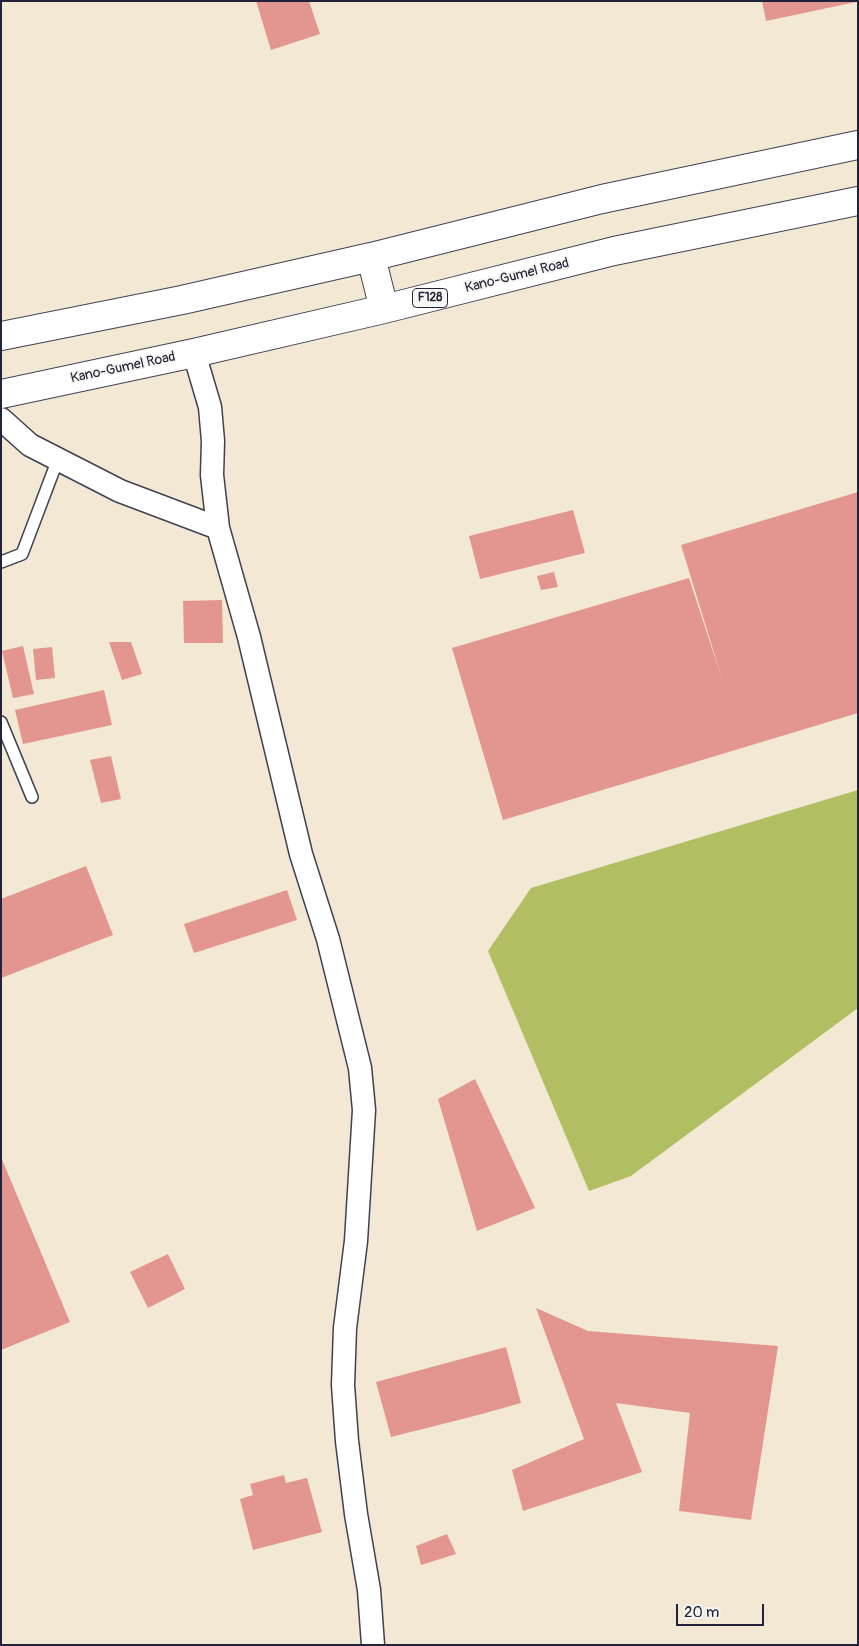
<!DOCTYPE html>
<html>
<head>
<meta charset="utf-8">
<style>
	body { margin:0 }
	#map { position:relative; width:859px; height:1646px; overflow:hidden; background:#f2e8d4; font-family:Pangolin,sans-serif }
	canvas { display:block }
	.frame { position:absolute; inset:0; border:2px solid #22223b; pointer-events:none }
	.scale { position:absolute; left:676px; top:1604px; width:88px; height:22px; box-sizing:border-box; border:2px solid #22223b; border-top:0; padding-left:6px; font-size:15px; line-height:18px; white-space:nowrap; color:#22223b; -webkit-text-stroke:4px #f6f6f2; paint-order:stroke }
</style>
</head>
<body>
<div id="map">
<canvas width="859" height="1646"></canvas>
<div class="frame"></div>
<div class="scale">20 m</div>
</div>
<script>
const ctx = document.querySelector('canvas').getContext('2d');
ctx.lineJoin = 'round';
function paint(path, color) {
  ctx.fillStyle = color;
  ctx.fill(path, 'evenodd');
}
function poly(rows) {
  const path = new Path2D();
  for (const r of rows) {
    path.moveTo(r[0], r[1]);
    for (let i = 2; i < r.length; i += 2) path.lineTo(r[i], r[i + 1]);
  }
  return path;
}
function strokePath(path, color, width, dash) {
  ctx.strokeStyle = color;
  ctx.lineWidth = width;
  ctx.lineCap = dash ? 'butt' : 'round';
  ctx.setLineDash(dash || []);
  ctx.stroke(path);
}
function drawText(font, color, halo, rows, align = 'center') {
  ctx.font = font + ' Pangolin,sans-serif';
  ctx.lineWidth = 4;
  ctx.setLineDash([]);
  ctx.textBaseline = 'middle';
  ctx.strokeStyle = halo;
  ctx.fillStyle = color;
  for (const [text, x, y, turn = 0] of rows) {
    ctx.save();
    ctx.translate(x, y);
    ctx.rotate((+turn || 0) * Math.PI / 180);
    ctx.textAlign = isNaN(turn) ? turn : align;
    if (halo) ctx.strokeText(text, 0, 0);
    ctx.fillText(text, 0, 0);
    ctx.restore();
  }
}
paint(poly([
	[858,790,858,1008,631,1176,589,1191,488,951,531,888]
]), '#b1bf62');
paint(poly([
	[256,1,309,1,320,34,271,50],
	[762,1,856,1,856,2,766,21],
	[858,492,858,713,503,820,452,648,689,578,723,682,681,545],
	[573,510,585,553,480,579,469,536],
	[554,572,558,587,541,590,537,576],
	[222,600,223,643,184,643,183,601],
	[109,642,131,642,142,674,122,680],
	[23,646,34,694,13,698,2,651],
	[52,647,55,678,36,680,33,649],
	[104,690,112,725,23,744,15,710],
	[111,756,121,799,101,803,90,760],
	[86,866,113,935,1,978,1,899],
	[287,890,297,920,194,953,184,924],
	[475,1079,535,1208,477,1231,438,1099],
	[1,1157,70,1322,1,1350],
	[168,1254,185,1289,148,1308,130,1272],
	[536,1308,588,1331,778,1346,751,1520,679,1511,690,1413,616,1403,642,1472,523,1511,512,1470,584,1439],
	[506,1347,521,1403,482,1414,391,1437,376,1382],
	[284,1475,286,1483,307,1478,322,1532,253,1550,240,1499,253,1495,250,1484],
	[447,1534,456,1554,421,1565,416,1546]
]), '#e2968f');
const service = poly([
	[1,562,22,554,58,459],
	[1,722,32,797]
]);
const minor = poly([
	[194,353,210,407,213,441,212,475,218,528,249,637,301,854,328,939,360,1068,364,1110,356,1241,345,1328,343,1385,347,1441,356,1514,369,1590,373,1645],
	[1,419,30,445,120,491,218,528]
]);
const primary = poly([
	[371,257,384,309],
	[1,336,182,300,371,257,602,199,858,145],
	[1,394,194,353,384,309,614,251,858,201]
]);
strokePath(service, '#414052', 14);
strokePath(minor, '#414052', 25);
strokePath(primary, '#414052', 30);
strokePath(service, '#fff', 11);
strokePath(minor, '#fff', 22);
strokePath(primary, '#fff', 28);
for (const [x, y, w] of [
	[430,298,35]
]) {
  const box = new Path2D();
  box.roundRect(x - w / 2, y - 9.5, w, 19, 4);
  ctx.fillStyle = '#f6f6f2';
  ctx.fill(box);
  strokePath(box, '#22223b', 1);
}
drawText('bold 12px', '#22223b', null, [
	["F128",430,298]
]);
drawText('14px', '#22223b', '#f6f6f2', [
	["Kano-Gumel Road",517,276,-14],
	["Kano-Gumel Road",123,368,-12]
]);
</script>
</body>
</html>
